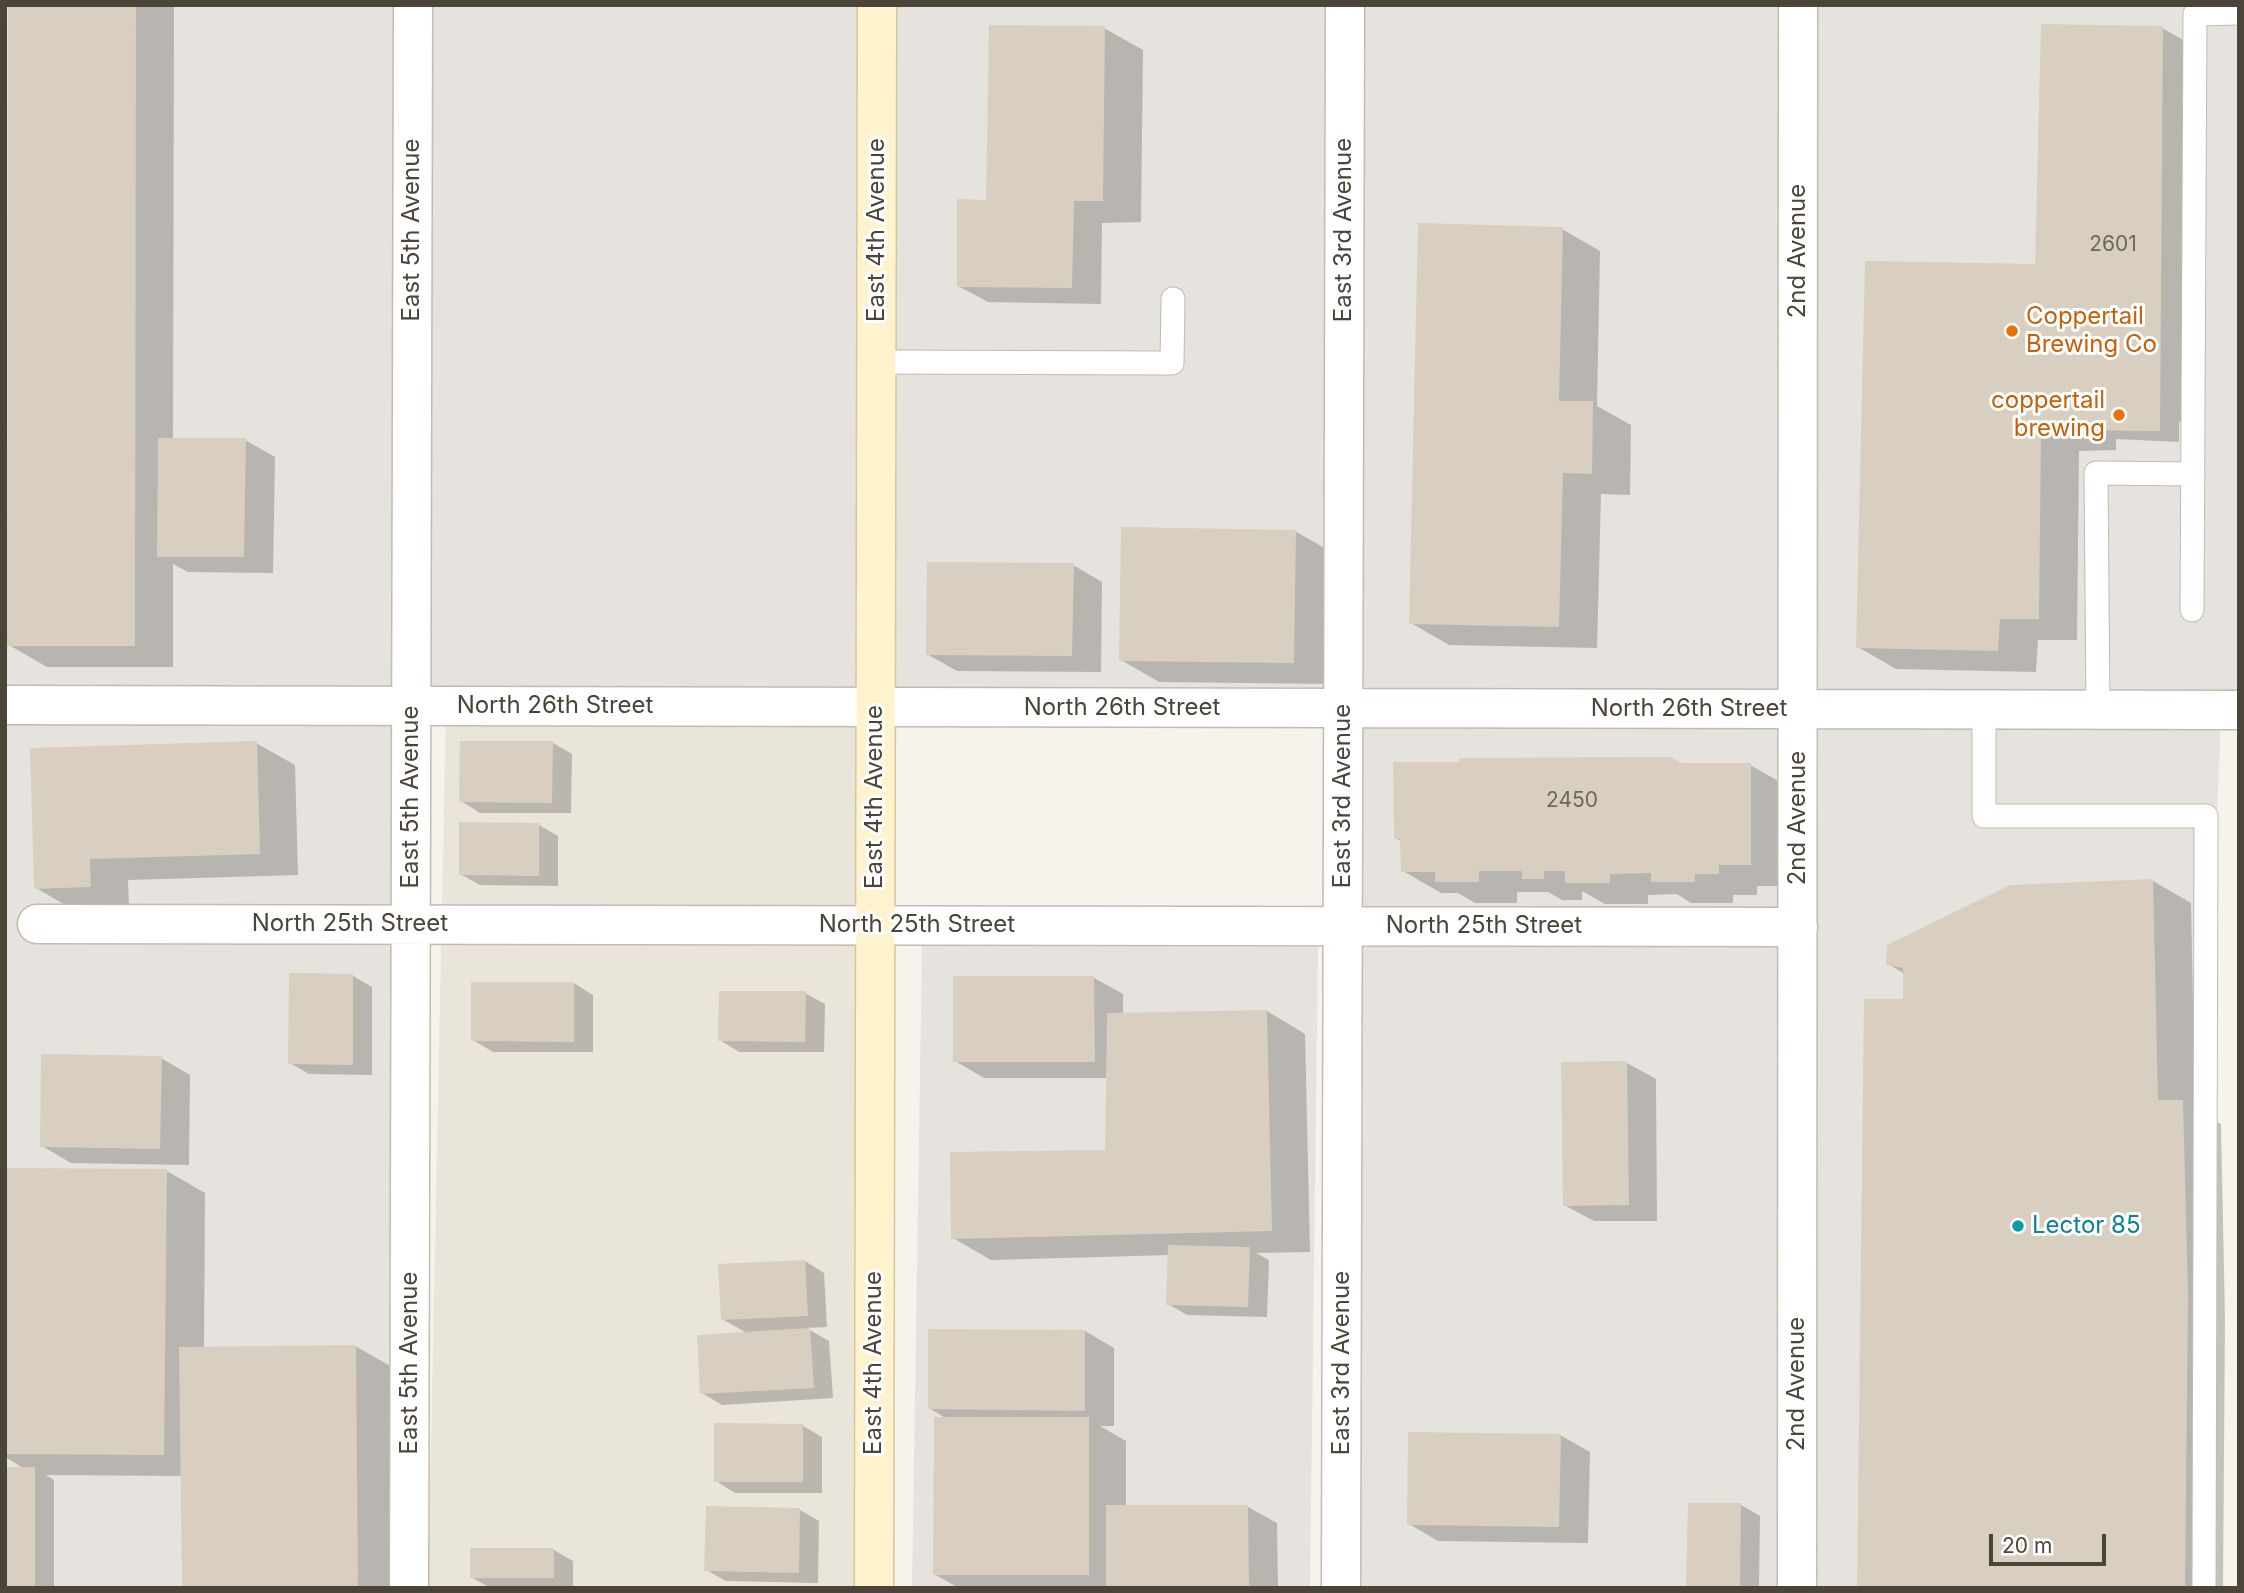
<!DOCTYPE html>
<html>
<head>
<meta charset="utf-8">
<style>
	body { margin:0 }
	#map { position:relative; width:2244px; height:1593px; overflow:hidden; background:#f6f3ec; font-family:Inter,sans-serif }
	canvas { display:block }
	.frame { position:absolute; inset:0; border:7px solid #4b4439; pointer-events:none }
	.scale { position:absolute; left:1989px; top:1534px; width:117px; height:32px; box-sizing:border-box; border:4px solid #4b4439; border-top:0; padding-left:9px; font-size:21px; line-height:24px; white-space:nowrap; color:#4b4439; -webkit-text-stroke:5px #fff; paint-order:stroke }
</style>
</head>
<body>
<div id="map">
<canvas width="2244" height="1593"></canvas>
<div class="frame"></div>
<div class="scale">20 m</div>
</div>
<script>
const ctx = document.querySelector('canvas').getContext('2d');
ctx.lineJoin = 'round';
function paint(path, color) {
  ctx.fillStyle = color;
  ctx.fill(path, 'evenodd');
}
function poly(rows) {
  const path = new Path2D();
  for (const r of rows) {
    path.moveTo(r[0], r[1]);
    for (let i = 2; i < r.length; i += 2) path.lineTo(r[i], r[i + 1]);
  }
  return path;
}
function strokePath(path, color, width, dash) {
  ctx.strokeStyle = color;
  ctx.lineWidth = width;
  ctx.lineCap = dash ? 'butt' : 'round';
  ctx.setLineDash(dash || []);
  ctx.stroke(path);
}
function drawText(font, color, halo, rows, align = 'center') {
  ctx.font = font + ' Inter,sans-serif';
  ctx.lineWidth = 6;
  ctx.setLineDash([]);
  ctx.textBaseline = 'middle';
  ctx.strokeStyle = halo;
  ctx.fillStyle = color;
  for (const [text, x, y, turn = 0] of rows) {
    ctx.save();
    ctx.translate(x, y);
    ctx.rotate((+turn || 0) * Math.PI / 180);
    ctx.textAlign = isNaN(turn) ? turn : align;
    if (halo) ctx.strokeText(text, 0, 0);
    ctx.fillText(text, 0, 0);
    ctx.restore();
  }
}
paint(poly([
	[446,707,862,713,857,1588,428,1588]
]), '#eae5da');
paint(poly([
	[5,5,2239,5,2239,692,2222,692,2215,864,2214,1588,1353,1588,1362,719,407,714,397,1588,5,1588],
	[922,946,1318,947,1310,1588,912,1588]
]), '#e6e2dd');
paint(poly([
	[10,5,174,5,173,439,245,440,275,457,273,573,188,572,173,564,173,667,47,667,9,645],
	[1104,28,1143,50,1141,222,1102,223,1101,304,988,302,958,286],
	[2162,28,2201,50,2198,423,2179,422,2179,442,2116,439,2116,450,2079,451,2077,640,2038,640,2036,672,1896,669,1858,647,2037,265],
	[1562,229,1600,251,1597,406,1631,425,1630,495,1601,494,1597,648,1449,645,1411,623],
	[1295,531,1333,553,1331,684,1159,682,1121,660],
	[1073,565,1102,582,1101,672,957,671,927,654],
	[256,743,295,765,298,875,128,880,129,908,74,910,36,888],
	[553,743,572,754,571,813,480,813,461,801],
	[1682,765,1750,765,1789,787,1789,886,1757,886,1757,895,1733,895,1733,903,1691,903,1677,894,1648,895,1648,904,1605,904,1582,891,1582,900,1562,900,1548,892,1517,892,1517,903,1475,903,1458,893,1441,893,1403,871,1402,842,1396,838],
	[539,825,558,836,558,886,480,885,460,874],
	[2153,881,2191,903,2195,1110,2221,1124,2225,1319,2223,1588,1859,1588,1905,1001,1905,974,1888,964],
	[353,976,372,987,372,1075,309,1074,290,1063],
	[1094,978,1123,994,1123,1015,1267,1011,1305,1034,1310,1252,1256,1253,1269,1260,1267,1317,1187,1315,1168,1304,1170,1255,991,1260,953,1238,1107,1152,1108,1078,984,1078,955,1061],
	[574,983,593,995,593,1052,493,1052,473,1040],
	[805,993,825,1004,824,1052,739,1052,720,1040],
	[161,1058,190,1075,189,1165,71,1163,42,1146],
	[1627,1063,1656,1079,1657,1221,1594,1221,1564,1205],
	[5,1169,167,1171,205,1193,204,1348,355,1346,394,1368,396,1588,183,1588,182,1476,46,1475,54,1480,54,1588,5,1588,25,1469,5,1457],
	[805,1261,824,1273,827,1327,806,1328,829,1341,833,1398,722,1405,702,1393,747,1333,722,1319],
	[1085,1331,1114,1348,1114,1426,1100,1426,1126,1441,1126,1507,1248,1507,1277,1523,1278,1588,959,1588,934,1574,947,1419,929,1408],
	[803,1426,822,1437,822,1493,735,1493,716,1481],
	[1560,1435,1590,1452,1588,1543,1438,1541,1409,1524],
	[1741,1505,1760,1516,1759,1588,1688,1588],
	[800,1510,819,1521,818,1583,726,1581,706,1570],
	[554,1550,573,1561,573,1588,490,1588,471,1577]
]), '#0003');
paint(poly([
	[8,5,136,5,135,646,7,646],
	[2041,24,2163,26,2160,431,2041,430,2039,619,2000,619,1998,651,1856,648,1865,261,2035,264],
	[989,25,1105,26,1103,201,1074,201,1072,288,957,287,957,199,986,200],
	[1418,223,1563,227,1559,401,1593,401,1592,474,1563,473,1559,627,1409,624],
	[158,438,246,438,244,557,157,557],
	[1121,527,1296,530,1294,663,1119,661],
	[927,562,1074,563,1072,656,926,655],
	[257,741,260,854,90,859,91,887,34,889,30,748],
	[460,741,553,741,552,803,459,802],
	[1671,757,1681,763,1751,763,1751,865,1719,865,1719,874,1695,874,1695,882,1651,882,1651,873,1610,874,1610,883,1565,883,1565,871,1544,871,1544,879,1522,879,1522,871,1479,871,1479,882,1435,882,1435,872,1401,872,1400,839,1394,839,1393,762,1459,762,1459,758],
	[459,822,539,823,539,876,459,875],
	[2153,879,2158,1100,2183,1100,2188,1296,2185,1588,1857,1588,1864,999,1903,999,1903,968,1886,965,1887,945,2010,885],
	[289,973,353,974,353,1065,288,1064],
	[953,976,1094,976,1095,1062,953,1062],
	[471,982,574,982,574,1042,471,1041],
	[719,991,806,991,805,1042,718,1041],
	[1267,1010,1272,1231,951,1239,950,1152,1105,1150,1107,1013],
	[41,1054,162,1056,160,1149,40,1147],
	[1627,1061,1629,1205,1563,1206,1561,1062],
	[5,1168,167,1169,164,1455,5,1454],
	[1168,1245,1250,1247,1248,1307,1166,1305],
	[805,1260,808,1316,721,1320,718,1264],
	[810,1328,814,1388,700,1394,697,1335],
	[928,1329,1085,1330,1085,1411,928,1409],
	[356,1345,358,1588,182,1588,179,1347],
	[934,1417,1089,1417,1089,1575,933,1575],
	[714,1423,803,1424,803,1482,714,1482],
	[1408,1432,1561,1434,1559,1527,1407,1525],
	[5,1467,35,1467,35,1588,5,1588],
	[1688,1503,1741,1503,1740,1588,1686,1588],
	[1106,1505,1248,1505,1249,1588,1106,1588],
	[706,1506,800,1508,799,1573,704,1571],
	[470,1548,554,1548,554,1578,470,1578]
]), '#d8cfc1');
const lane = poly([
	[876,362,1172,363,1173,299],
	[2192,610,2195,14,2239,13],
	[1984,709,1984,816,2206,816,2204,1588],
	[2098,709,2096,473,2193,474]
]);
const street = poly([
	[5,705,2239,710],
	[37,924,1798,927],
	[409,1588,413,5],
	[1341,1588,1345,5],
	[1797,1588,1798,5]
]);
const secondary = poly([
	[874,1588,877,5]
]);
strokePath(lane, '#c2bbae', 25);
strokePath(street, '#c2bbae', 41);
strokePath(secondary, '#d6c79b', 41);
strokePath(lane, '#fff', 23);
strokePath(street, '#fff', 38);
strokePath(secondary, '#fff3cd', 38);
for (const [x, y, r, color] of [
	[2012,331,7,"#e8710a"],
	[2119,415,7,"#e8710a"],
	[2018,1226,7,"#0f9aa8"]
]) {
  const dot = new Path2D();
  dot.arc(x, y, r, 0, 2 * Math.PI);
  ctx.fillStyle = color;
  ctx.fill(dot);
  strokePath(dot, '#fff', 2.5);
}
drawText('21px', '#6e675b', null, [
	["2601",2113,245],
	["2450",1572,801]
]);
drawText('24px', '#4b4439', '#fff', [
	["East 5th Avenue",412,230,-90],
	["East 4th Avenue",877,230,-90],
	["East 3rd Avenue",1344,230,-90],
	["2nd Avenue",1798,251,-90],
	["North 26th Street",555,706],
	["North 26th Street",1122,708],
	["North 26th Street",1689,709],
	["East 3rd Avenue",1343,796,-90],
	["East 5th Avenue",411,797,-90],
	["East 4th Avenue",875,797,-90],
	["2nd Avenue",1798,818,-90],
	["North 25th Street",350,924],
	["North 25th Street",917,925],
	["North 25th Street",1484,926],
	["East 5th Avenue",410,1363,-90],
	["East 4th Avenue",874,1363,-90],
	["East 3rd Avenue",1342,1363,-90],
	["2nd Avenue",1797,1384,-90]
]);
drawText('24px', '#c56008', '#fff', [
	["Coppertail",2026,317],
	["Brewing Co",2026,345],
	["coppertail",2105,401,"right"],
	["brewing",2105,429,"right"]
], 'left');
drawText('24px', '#0d838f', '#fff', [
	["Lector 85",2032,1226]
], 'left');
</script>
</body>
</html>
